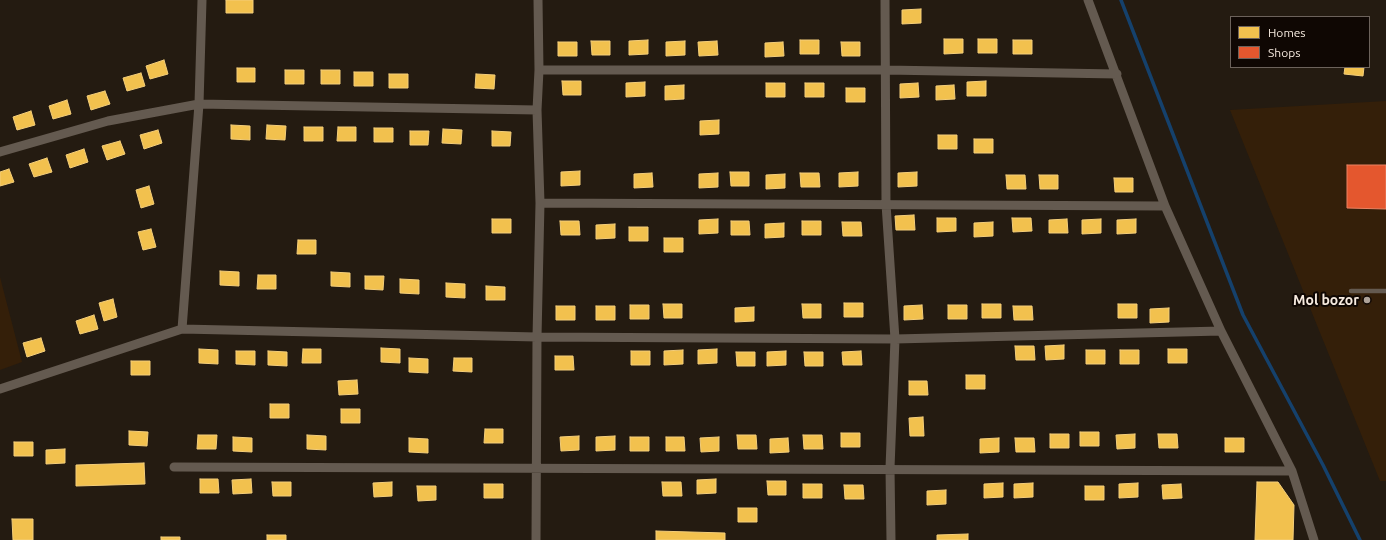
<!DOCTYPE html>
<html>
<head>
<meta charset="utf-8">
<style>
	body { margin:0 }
	#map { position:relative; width:1386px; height:540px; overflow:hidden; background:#241b11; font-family:Ubuntu,sans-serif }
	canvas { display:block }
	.legend { position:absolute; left:1230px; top:16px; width:140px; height:52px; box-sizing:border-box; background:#0f0703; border:1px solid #6c625b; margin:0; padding:5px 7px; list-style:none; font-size:12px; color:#f7ebe0 }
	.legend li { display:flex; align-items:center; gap:8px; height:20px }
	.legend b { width:20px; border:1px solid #6c625b }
</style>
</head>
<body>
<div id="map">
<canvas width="1386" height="540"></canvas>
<ul class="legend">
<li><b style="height:11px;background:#f2c14e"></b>Homes</li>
<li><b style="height:11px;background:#e4572e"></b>Shops</li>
</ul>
</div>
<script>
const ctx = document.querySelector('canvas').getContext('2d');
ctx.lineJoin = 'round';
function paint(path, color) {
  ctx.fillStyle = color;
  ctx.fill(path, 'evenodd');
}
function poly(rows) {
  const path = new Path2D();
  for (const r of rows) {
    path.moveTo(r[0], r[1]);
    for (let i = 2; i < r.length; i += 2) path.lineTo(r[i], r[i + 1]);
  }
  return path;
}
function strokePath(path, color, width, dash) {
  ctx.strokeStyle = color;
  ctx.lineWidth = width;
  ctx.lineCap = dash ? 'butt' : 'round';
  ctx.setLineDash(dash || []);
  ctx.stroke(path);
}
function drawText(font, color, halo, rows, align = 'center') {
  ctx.font = font + ' Ubuntu,sans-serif';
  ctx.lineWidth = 4;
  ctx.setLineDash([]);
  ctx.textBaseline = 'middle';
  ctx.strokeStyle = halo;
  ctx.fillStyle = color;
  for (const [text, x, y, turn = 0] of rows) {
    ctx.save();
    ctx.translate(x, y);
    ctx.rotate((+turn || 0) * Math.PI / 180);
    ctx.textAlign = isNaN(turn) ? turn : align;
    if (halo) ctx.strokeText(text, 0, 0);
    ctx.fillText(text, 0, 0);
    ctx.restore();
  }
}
paint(poly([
	[1386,101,1386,481,1380,481,1230,110],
	[0,277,22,362,0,370]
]), '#341f09');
const homes = poly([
	[226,0,253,0,253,13,226,13,226,0],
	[921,9,921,23,902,24,902,10,921,9],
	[944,39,963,39,963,53,944,54,944,39],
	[978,39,997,39,997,53,978,53,978,39],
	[648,40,648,54,629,55,629,41,648,40],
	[800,40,819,40,819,54,800,54,800,40],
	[1013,40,1032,40,1032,54,1013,54,1013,40],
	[591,41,610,41,610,55,592,55,591,41],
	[685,41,685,55,666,56,666,42,685,41],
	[717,41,718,55,699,56,698,42,717,41],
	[558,42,577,42,577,56,558,56,558,42],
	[783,42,784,56,765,57,765,43,783,42],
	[841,42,860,42,860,56,842,56,841,42],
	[164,60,168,74,150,79,146,66,164,60],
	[1345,67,1364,67,1363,76,1344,74,1345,67],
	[237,68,255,68,255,82,237,82,237,68],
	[285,70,304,70,304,84,285,84,285,70],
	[321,70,340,70,340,84,321,84,321,70],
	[354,72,373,72,373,86,354,86,354,72],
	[141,73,145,86,127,91,123,78,141,73],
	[389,74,408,74,408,88,389,88,389,74],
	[476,74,495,75,494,89,475,88,476,74],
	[562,81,581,81,581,95,563,95,562,81],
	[986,81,986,96,967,96,967,82,986,81],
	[645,82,645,96,626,97,626,83,645,82],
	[766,83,785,83,785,97,766,97,766,83],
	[805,83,824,83,824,97,805,97,805,83],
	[918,83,919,97,900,98,900,84,918,83],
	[684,85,684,99,665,100,665,86,684,85],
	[954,85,955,99,936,100,936,86,954,85],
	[846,88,865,88,865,102,846,102,846,88],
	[105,91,110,104,91,110,87,96,105,91],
	[67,100,71,114,53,119,49,106,67,100],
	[31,111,35,125,17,130,13,117,31,111],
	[719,120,719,134,700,135,700,121,719,120],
	[231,125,250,126,250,140,231,139,231,125],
	[267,125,286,126,285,140,266,139,267,125],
	[304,127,323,127,323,141,304,141,304,127],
	[338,127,356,127,356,141,337,141,338,127],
	[374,128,393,128,393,142,374,142,374,128],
	[443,129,462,130,461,144,442,143,443,129],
	[158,130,162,143,144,149,140,135,158,130],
	[410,131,429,131,428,145,410,145,410,131],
	[492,131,511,132,510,146,492,146,492,131],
	[938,135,957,135,957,149,938,149,938,135],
	[974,139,993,139,993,153,974,153,974,139],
	[120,141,125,154,107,160,102,146,120,141],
	[84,149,88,162,70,168,66,155,84,149],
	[47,158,52,172,34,177,29,164,47,158],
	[9,169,14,182,0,186,0,172,9,169],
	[580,171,580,185,561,186,561,172,580,171],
	[730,172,749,172,749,186,731,186,730,172],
	[858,172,858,186,839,187,839,173,858,172],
	[917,172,917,186,898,187,898,173,917,172],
	[652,173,653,187,634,188,634,174,652,173],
	[718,173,718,187,699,188,699,174,718,173],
	[800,173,819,173,820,187,801,187,800,173],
	[785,174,785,188,766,189,766,175,785,174],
	[1006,175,1025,175,1026,189,1007,189,1006,175],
	[1039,175,1058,175,1058,189,1040,189,1039,175],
	[1114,178,1133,178,1133,192,1115,192,1114,178],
	[149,186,154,204,141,208,136,190,149,186],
	[914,215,915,230,896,230,895,216,914,215],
	[937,218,956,218,956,231,937,232,937,218],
	[1012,218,1031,218,1032,231,1013,232,1012,218],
	[492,219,511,219,511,233,492,233,492,219],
	[718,219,718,233,699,234,699,220,718,219],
	[1067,219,1068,233,1049,233,1049,220,1067,219],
	[1101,219,1101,233,1082,234,1082,220,1101,219],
	[1136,219,1136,233,1117,234,1117,220,1136,219],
	[560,221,579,221,580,235,561,235,560,221],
	[731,221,749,221,750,235,731,235,731,221],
	[802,221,821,221,821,235,802,235,802,221],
	[842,222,861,222,862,236,843,236,842,222],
	[993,222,993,236,974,237,974,223,993,222],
	[784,223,784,237,765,238,765,224,784,223],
	[615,224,615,238,596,239,596,225,615,224],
	[629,227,648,227,648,241,629,241,629,227],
	[151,229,156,247,143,250,138,232,151,229],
	[664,238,683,238,683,252,664,252,664,238],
	[298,240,316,240,316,254,297,254,298,240],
	[220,271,239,272,239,286,220,285,220,271],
	[331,272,350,273,350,287,331,286,331,272],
	[258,275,276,275,276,289,257,289,258,275],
	[365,276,384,276,383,290,365,289,365,276],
	[400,279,419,280,419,294,400,293,400,279],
	[446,283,465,284,465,298,446,297,446,283],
	[486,286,505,287,505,300,486,300,486,286],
	[113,299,117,317,104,321,99,303,113,299],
	[844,303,863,303,863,317,844,317,844,303],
	[663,304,682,304,682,318,664,318,663,304],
	[802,304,821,304,821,318,803,318,802,304],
	[982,304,1001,304,1001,318,982,318,982,304],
	[1118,304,1137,304,1137,318,1118,318,1118,304],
	[630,305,649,305,649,319,630,319,630,305],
	[922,305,923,319,904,320,904,306,922,305],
	[948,305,967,305,967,319,948,319,948,305],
	[556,306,575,306,575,320,556,320,556,306],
	[596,306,615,306,615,320,596,320,596,306],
	[1013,306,1032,306,1033,320,1014,320,1013,306],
	[754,307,754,321,735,322,735,308,754,307],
	[1169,308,1169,322,1150,323,1150,309,1169,308],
	[94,315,98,329,80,334,76,321,94,315],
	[41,338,45,351,27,357,23,343,41,338],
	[1064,345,1064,359,1046,360,1045,346,1064,345],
	[1015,346,1034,346,1035,360,1016,360,1015,346],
	[381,348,400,349,400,363,381,362,381,348],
	[199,349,218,350,218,364,199,363,199,349],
	[303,349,321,349,321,363,302,363,303,349],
	[717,349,717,363,698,364,698,350,717,349],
	[1168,349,1187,349,1187,363,1168,363,1168,349],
	[683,350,683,364,664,365,664,351,683,350],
	[1086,350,1105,350,1105,364,1086,364,1086,350],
	[1120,350,1139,350,1139,364,1120,364,1120,350],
	[236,351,255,351,255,365,236,364,236,351],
	[268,351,287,352,287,366,268,365,268,351],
	[631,351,650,351,650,365,631,365,631,351],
	[786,351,786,365,767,366,767,352,786,351],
	[861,351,862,365,843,365,842,352,861,351],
	[736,352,755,352,755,366,737,366,736,352],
	[804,352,823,352,823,366,805,366,804,352],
	[555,356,573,356,574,370,555,370,555,356],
	[409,358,428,359,428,373,409,372,409,358],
	[454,358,472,358,472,372,453,371,454,358],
	[131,361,150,361,150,375,131,375,131,361],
	[966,375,985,375,985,389,966,389,966,375],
	[357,380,358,394,339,395,338,381,357,380],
	[909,381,927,381,928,395,909,395,909,381],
	[270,404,289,404,289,418,270,418,270,404],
	[341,409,360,409,360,423,341,423,341,409],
	[923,417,924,436,910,436,909,418,923,417],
	[485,429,503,429,503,443,484,443,485,429],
	[129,431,148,432,147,446,129,445,129,431],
	[1080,432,1099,432,1099,446,1080,446,1080,432],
	[841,433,860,433,860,447,841,447,841,433],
	[1050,434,1069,434,1069,448,1050,448,1050,434],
	[1135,434,1135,448,1117,449,1116,435,1135,434],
	[1158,434,1177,434,1178,448,1159,448,1158,434],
	[198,435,217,435,216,449,197,449,198,435],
	[307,435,326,436,326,450,307,449,307,435],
	[737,435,756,435,757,449,738,449,737,435],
	[803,435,822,435,823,449,804,449,803,435],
	[579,436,579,450,561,451,560,437,579,436],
	[615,436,615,450,596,451,596,437,615,436],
	[233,437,252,438,252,452,233,451,233,437],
	[630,437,649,437,649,451,630,451,630,437],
	[666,437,684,437,685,451,666,451,666,437],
	[719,437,719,451,701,452,700,438,719,437],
	[409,438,428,439,428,453,409,452,409,438],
	[788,438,789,452,770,453,770,439,788,438],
	[999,438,999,452,980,453,980,439,999,438],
	[1015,438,1034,438,1035,452,1016,452,1015,438],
	[1225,438,1244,438,1244,452,1225,452,1225,438],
	[14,442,33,442,33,456,14,456,14,442],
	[65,449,65,463,46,464,46,450,65,449],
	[144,463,145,484,76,486,76,465,144,463],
	[200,479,218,479,219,493,200,493,200,479],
	[251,479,252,493,233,494,232,480,251,479],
	[716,479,716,493,697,494,697,480,716,479],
	[767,481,786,481,786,495,768,495,767,481],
	[272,482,291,482,291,496,273,496,272,482],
	[392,482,392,496,374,497,373,483,392,482],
	[662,482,681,482,682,496,663,496,662,482],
	[1257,482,1278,482,1294,505,1293,540,1255,540,1257,482],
	[1003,483,1003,497,984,498,984,484,1003,483],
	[1033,483,1033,497,1014,498,1014,484,1033,483],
	[1138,483,1138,497,1119,498,1119,484,1138,483],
	[484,484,503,484,503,498,484,498,484,484],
	[803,484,822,484,822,498,803,498,803,484],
	[1181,484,1182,498,1163,499,1162,485,1181,484],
	[844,485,863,485,864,499,845,499,844,485],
	[417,486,436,486,436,500,418,501,417,486],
	[1085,486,1104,486,1104,500,1085,500,1085,486],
	[946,490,946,504,927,505,927,491,946,490],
	[738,508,757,508,757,522,738,522,738,508],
	[12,519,33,519,33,540,13,540,12,519],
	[656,531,725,533,725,540,656,540,656,531],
	[968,534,968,540,937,540,937,535,968,534],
	[267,535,286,535,286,540,267,540,267,535],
	[161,537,180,537,180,540,161,540,161,537]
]);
paint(homes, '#f2c14e');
strokePath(homes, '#f4ce7a', 1);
const shops = poly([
	[1347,165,1386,165,1386,209,1347,208,1347,165]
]);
paint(shops, '#e4572e');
strokePath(shops, '#ea8363', 1);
strokePath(poly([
	[1121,0,1243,315,1323,465,1360,540]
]), '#15416c', 3.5);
strokePath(poly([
	[1351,291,1386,291]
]), '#645a50', 4.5);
strokePath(poly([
	[885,0,886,204,895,339,890,468,891,540],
	[1088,0,1165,206,1221,331,1292,471,1314,540],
	[539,70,886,70,1117,74],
	[0,152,108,121,199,104,537,110],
	[540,203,1165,206],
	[182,329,199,104,202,0],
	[0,389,182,329,537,337,895,339,1221,331],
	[174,467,1292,471],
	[536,540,537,337,540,203,537,110,539,70,538,0]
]), '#645a50', 9);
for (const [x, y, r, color] of [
	[1367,300,4,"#ada298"]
]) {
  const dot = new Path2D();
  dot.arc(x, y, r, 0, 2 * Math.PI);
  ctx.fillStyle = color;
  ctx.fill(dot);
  strokePath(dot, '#0f0703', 1.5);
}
drawText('bold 14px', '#f7ebe0', '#0f0703', [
	["Mol bozor",1359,300]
], 'right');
</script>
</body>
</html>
